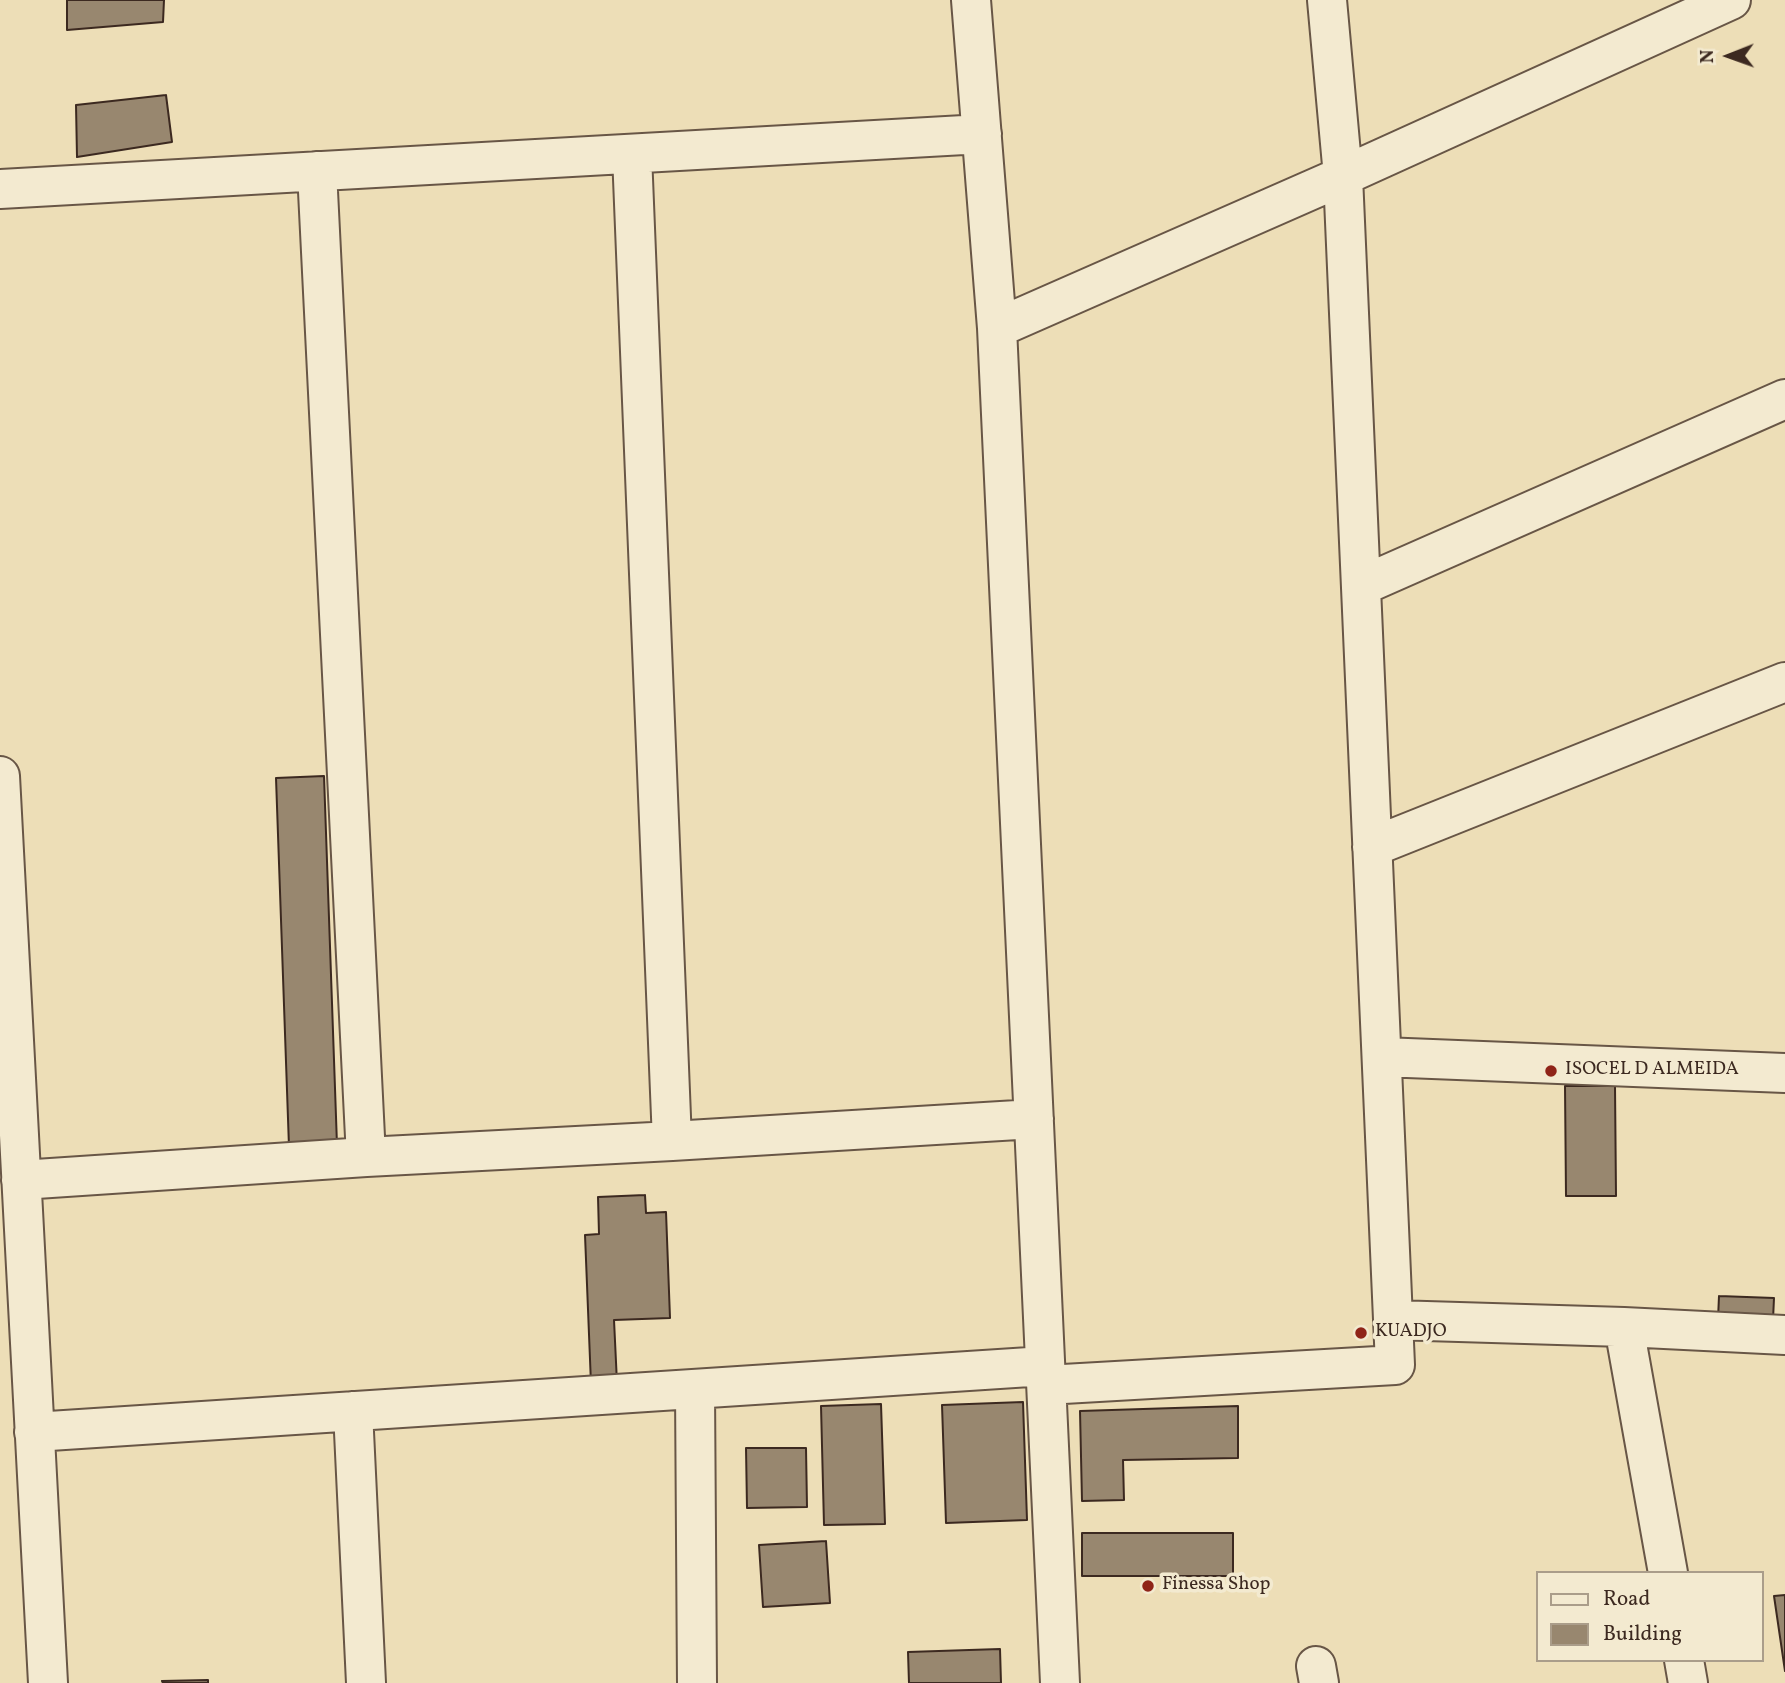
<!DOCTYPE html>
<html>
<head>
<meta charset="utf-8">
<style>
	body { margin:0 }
	#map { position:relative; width:1785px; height:1683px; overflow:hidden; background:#eddeb7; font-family:Vollkorn,serif }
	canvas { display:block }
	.legend { position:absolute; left:1536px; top:1571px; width:228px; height:91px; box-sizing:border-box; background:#f3ead0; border:2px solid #aa9d8a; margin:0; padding:9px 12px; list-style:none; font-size:21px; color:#3c2920 }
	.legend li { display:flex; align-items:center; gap:14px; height:35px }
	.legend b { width:35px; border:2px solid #aa9d8a }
	.north { position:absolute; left:1694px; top:21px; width:70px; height:70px; -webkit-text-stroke:5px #f3ead0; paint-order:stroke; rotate:269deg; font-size:19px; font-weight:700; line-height:28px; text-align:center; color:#3c2920 }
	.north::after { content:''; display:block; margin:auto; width:24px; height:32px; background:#3c2920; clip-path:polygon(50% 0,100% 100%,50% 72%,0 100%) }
</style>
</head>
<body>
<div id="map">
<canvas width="1785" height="1683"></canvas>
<ul class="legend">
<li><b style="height:9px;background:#f3ead0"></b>Road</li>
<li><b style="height:19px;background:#98876f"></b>Building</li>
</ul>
<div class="north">N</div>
</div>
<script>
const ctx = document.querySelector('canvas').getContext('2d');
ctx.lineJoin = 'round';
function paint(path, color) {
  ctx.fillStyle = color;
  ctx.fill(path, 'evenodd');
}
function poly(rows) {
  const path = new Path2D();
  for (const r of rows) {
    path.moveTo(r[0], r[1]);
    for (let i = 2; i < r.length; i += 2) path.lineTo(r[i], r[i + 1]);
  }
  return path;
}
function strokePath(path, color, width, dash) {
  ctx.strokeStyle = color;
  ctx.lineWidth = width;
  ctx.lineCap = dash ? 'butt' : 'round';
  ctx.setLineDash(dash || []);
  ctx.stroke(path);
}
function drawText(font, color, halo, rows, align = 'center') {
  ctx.font = font + ' Vollkorn,serif';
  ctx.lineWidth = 7;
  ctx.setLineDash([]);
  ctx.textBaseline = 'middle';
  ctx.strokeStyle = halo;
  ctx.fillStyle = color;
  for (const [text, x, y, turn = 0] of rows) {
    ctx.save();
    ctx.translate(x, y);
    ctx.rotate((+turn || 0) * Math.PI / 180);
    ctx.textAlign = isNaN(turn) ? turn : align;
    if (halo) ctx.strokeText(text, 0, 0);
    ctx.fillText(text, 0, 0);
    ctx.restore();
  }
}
const building = poly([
	[67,0,164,0,163,22,67,30,67,0],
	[166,95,172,142,77,157,76,105,166,95],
	[324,776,337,1145,289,1147,276,778,324,776],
	[1565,1086,1615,1086,1616,1196,1566,1196,1565,1086],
	[645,1195,646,1213,666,1212,670,1318,614,1320,617,1383,591,1384,585,1235,599,1234,598,1197,645,1195],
	[1719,1296,1774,1298,1773,1320,1718,1319,1719,1296],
	[1023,1402,1027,1520,946,1523,942,1405,1023,1402],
	[881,1404,885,1524,824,1525,821,1406,881,1404],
	[1238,1406,1238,1458,1123,1460,1124,1500,1082,1501,1080,1411,1238,1406],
	[746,1448,806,1448,807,1507,747,1508,746,1448],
	[1082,1533,1233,1533,1233,1576,1082,1576,1082,1533],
	[826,1541,830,1603,763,1607,759,1545,826,1541],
	[1785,1595,1785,1671,1774,1596,1785,1595],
	[1000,1649,1001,1683,909,1683,908,1652,1000,1649],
	[208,1680,208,1683,163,1683,162,1681,208,1680]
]);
paint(building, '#98876f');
strokePath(building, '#3c2920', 2);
const minor = poly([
	[971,0,997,328,1060,1683],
	[632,154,672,1141],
	[317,171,366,1157],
	[0,189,982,134],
	[997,328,1343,176,1731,0],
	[1361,586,1785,399],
	[0,776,48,1683],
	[1372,847,1785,682],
	[1382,1057,1785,1073],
	[21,1180,366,1157,672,1141,1034,1119],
	[1393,1320,1624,1327,1785,1335],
	[1624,1327,1668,1573],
	[1046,1385,1395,1365,1343,176,1327,0],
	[695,1389,697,1683],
	[353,1411,366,1683],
	[34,1432,1045,1366],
	[1684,1660,1688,1683],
	[1316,1666,1319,1683]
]);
strokePath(minor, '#685646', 42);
strokePath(minor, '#f3ead0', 38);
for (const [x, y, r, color] of [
	[1551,1071,7,"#8f2418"],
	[1361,1333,7,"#8f2418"],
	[1148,1586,7,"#8f2418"]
]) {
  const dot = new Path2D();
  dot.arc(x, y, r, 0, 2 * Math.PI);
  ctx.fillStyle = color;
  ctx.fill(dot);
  strokePath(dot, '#f3ead0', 2.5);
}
drawText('19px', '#3c2920', '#f3ead0', [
	["ISOCEL D ALMEIDA",1565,1071],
	["KUADJO",1375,1333],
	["Finessa Shop",1162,1586]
], 'left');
</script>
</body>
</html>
